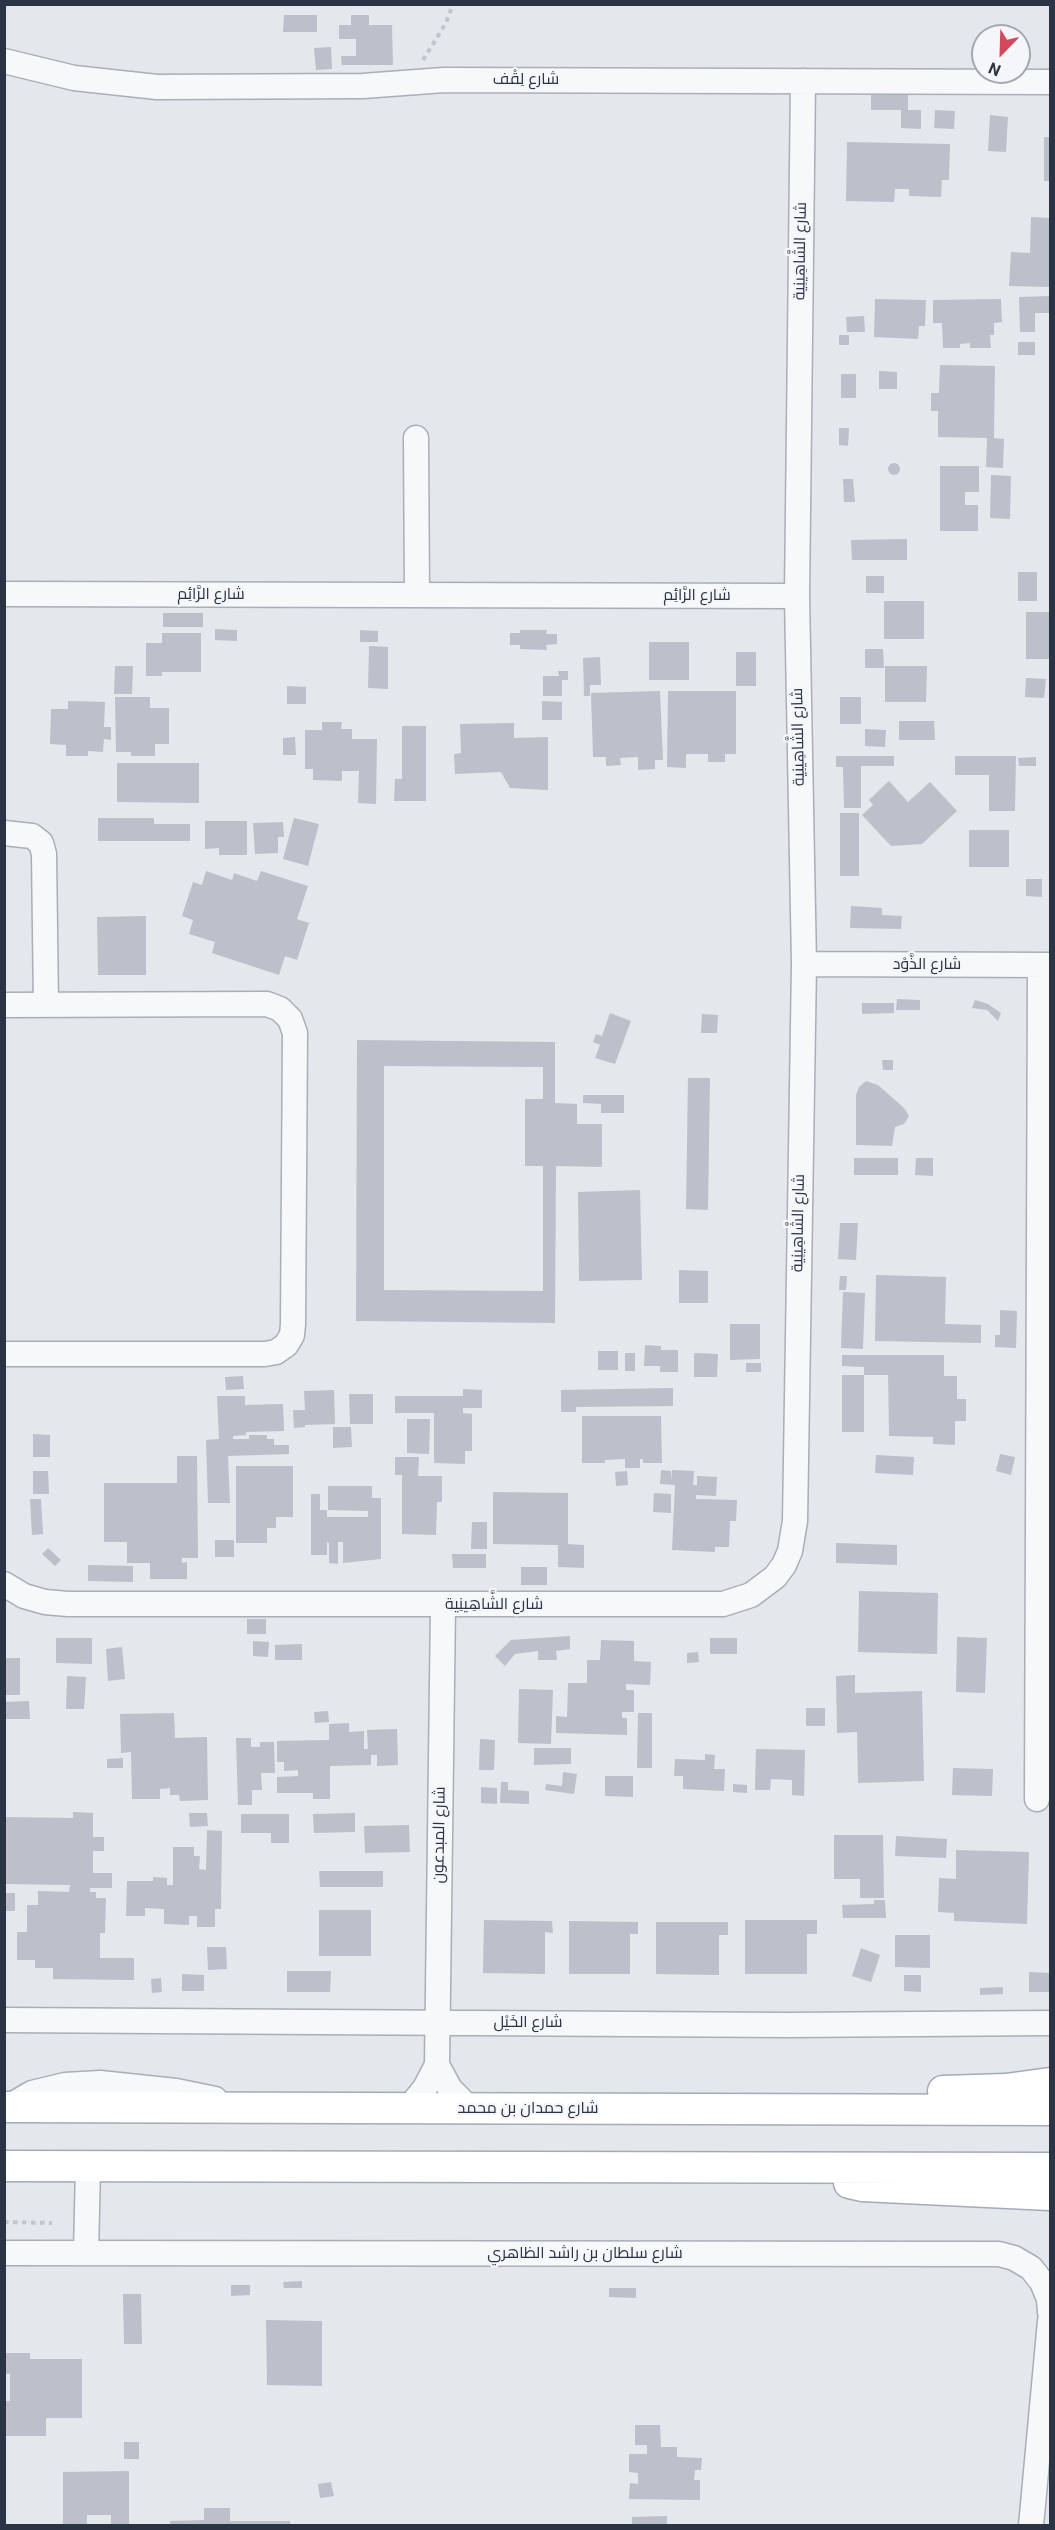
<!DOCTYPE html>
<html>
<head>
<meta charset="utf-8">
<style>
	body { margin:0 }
	#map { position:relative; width:1055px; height:2530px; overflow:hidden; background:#e4e7ec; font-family:Roboto,sans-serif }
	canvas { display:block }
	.frame { position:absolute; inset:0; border:6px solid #2b3445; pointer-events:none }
	.north { position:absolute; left:971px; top:24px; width:60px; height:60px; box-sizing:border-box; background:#f4f6f9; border:2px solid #a4a8b1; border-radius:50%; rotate:203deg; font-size:16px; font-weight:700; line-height:24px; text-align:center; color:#2b3445 }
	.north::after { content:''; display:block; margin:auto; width:21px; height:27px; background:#d1495b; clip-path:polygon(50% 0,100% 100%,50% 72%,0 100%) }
</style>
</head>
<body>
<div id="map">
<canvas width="1055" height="2530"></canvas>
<div class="frame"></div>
<div class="north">N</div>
</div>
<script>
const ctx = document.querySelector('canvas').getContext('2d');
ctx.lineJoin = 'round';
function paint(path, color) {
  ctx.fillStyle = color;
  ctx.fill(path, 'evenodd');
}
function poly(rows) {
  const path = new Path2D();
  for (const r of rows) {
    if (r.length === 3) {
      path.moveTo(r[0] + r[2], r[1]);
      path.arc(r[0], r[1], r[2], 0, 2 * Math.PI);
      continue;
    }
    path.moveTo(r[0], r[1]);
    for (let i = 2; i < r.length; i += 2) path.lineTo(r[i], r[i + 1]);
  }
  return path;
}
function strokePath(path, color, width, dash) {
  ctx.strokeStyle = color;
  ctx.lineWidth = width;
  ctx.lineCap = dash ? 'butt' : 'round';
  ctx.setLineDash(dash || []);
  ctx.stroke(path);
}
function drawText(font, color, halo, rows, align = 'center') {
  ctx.font = font + ' Roboto,Cairo,sans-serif';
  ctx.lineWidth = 4.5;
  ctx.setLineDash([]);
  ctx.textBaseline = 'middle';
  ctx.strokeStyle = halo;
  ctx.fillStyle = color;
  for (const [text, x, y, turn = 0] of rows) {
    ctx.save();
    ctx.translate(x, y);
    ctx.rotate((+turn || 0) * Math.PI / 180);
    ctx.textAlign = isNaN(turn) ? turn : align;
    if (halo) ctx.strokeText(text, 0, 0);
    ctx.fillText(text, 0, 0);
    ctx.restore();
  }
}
paint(poly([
	[284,15,317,15,317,32,283,32],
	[351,15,369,15,369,25,392,25,393,65,342,65,341,56,356,56,356,39,339,39,339,25,351,25],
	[331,47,332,69,316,70,314,48],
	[871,92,908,92,908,110,921,110,921,129,901,128,901,110,871,110],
	[935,110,955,111,954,129,934,128],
	[990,115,1008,117,1006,152,988,151],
	[1044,137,1050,137,1050,181,1044,181],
	[847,142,950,144,949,180,942,180,941,197,909,196,909,189,895,189,894,202,846,201],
	[1031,217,1050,218,1050,287,1009,286,1011,252,1030,253],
	[1050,296,1050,313,1035,313,1035,332,1020,332,1019,297],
	[875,299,926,300,925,326,919,326,918,339,874,337],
	[1001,299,1002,322,994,323,994,335,990,335,991,348,970,348,970,343,960,344,960,348,943,348,942,323,933,323,933,300],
	[864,316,865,332,847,332,846,317],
	[839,335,849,335,849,345,839,345],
	[1018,342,1035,342,1035,355,1018,355],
	[940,365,995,366,994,438,1004,439,1003,468,986,467,987,438,938,437,938,411,931,411,931,393,939,393],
	[879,371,897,372,897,389,879,389],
	[841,374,856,374,856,398,841,398],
	[839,428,849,428,848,446,839,445],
	[894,469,6],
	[940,466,979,466,979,492,965,492,965,505,978,505,978,531,940,531],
	[991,475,1011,476,1010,519,990,518],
	[843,479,853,479,855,502,844,502],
	[907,539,907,560,852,560,851,540],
	[1018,572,1037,572,1037,601,1018,601],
	[866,576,884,576,884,593,866,593],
	[884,601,924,601,924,639,884,639],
	[1026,612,1050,612,1050,659,1026,659],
	[163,613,203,613,203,627,163,627],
	[215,629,237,630,237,641,215,640],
	[360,630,378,631,378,642,360,642],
	[520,630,547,630,546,634,557,634,557,644,546,645,547,650,520,649,520,645,510,645,510,633,520,633],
	[162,633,201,633,201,672,162,672,162,676,146,676,146,643,162,643],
	[649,642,689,642,689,680,649,680],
	[369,646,388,647,388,689,368,688],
	[865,649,883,649,884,668,865,668],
	[736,652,756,652,756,686,736,686],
	[600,657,601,685,590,685,590,696,584,696,583,658],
	[115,666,133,666,132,694,114,694],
	[885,666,927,666,926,702,885,702],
	[558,671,568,671,568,680,562,680,562,696,543,696,543,676,559,676],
	[1026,678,1046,679,1044,698,1025,697],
	[287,686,306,687,306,704,287,704],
	[660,691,663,760,655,760,655,769,638,770,638,757,620,758,621,765,606,766,606,757,593,757,591,693],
	[668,691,736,691,736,754,725,754,725,762,708,762,708,754,686,754,686,768,667,767],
	[115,697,150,697,150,708,169,708,169,744,155,744,155,756,131,756,131,752,116,752],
	[840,697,861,697,861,724,840,724],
	[68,701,105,702,104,727,111,727,111,740,104,739,103,752,88,751,88,756,66,756,66,745,50,744,51,709,68,709],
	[542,701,562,702,562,720,542,720],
	[899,721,934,721,935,740,899,740],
	[322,722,342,722,341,729,352,729,352,739,377,739,376,804,358,803,359,771,342,771,342,781,313,780,313,769,305,769,305,730,322,730],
	[514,723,514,738,548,737,548,790,510,788,501,772,455,774,454,754,461,753,460,724],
	[402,726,426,726,426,801,394,801,395,779,402,779],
	[865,729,886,730,885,747,865,746],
	[295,737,296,755,283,755,283,738],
	[836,756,894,756,894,766,861,766,861,808,844,808,843,767,836,767],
	[955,756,1016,756,1015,811,989,811,989,775,955,775],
	[1036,757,1036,766,1019,766,1018,758],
	[117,763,199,763,199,803,117,802],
	[889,781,908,802,930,782,957,811,922,844,891,846,862,815,873,805,869,800],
	[840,813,859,813,859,876,840,876],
	[98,818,154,818,154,824,190,824,190,841,98,841],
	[294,818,319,824,308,866,283,859],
	[205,821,247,821,247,855,219,855,219,848,205,849],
	[283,822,284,837,278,837,278,853,255,854,253,823],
	[969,830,1009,830,1009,867,969,867],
	[206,871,232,880,234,873,257,881,261,871,308,886,297,919,309,923,297,960,285,956,279,975,212,953,215,942,189,934,193,920,182,916,193,882,202,885],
	[1026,879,1042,879,1042,897,1026,896],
	[851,906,882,908,882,915,902,916,901,929,850,928],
	[146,916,146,975,98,975,97,917],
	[897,999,920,1000,920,1010,896,1010],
	[975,1000,988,1004,1001,1013,998,1021,987,1010,972,1008],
	[862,1003,894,1003,894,1013,862,1014],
	[610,1013,631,1021,615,1064,595,1058,600,1045,593,1042,596,1034,602,1036],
	[702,1014,718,1015,717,1033,701,1033],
	[357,1040,555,1042,555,1103,577,1104,577,1124,602,1124,602,1167,556,1166,555,1323,356,1321],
	[384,1066,543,1067,543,1099,525,1099,525,1166,543,1166,543,1291,384,1290],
	[882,1060,893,1060,893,1070,883,1070],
	[688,1078,710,1078,708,1210,686,1209],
	[866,1081,878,1085,904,1108,909,1116,904,1124,895,1127,892,1146,856,1145,856,1095,859,1087],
	[583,1095,624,1095,624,1113,601,1113,601,1104,583,1103],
	[854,1158,898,1158,898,1175,854,1175],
	[916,1158,933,1158,933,1176,915,1175],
	[640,1190,642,1280,579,1281,578,1192],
	[840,1223,858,1223,856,1260,838,1259],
	[679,1270,708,1271,708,1303,679,1303],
	[876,1275,946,1277,945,1324,981,1325,981,1343,875,1341],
	[840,1276,847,1276,846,1290,839,1290],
	[843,1292,865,1293,863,1349,841,1348],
	[1000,1310,1017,1311,1016,1348,995,1347,995,1335,1000,1335],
	[730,1324,760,1324,760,1359,730,1360],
	[645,1345,661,1346,661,1350,678,1350,678,1372,660,1372,660,1366,644,1366],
	[598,1351,618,1351,618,1370,598,1370],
	[625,1353,635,1353,635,1371,625,1371],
	[694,1353,718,1354,717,1377,694,1377],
	[842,1355,944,1355,944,1376,957,1376,957,1399,966,1399,966,1421,955,1421,955,1445,933,1444,933,1437,889,1436,888,1375,864,1375,864,1367,842,1366],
	[746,1363,761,1363,761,1372,746,1372],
	[842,1375,864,1375,864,1432,842,1432],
	[243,1376,244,1389,226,1390,225,1377],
	[673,1388,673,1406,576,1407,576,1412,561,1412,561,1390],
	[463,1389,482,1390,482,1408,463,1408,463,1413,472,1414,472,1451,465,1451,465,1464,434,1463,434,1413,395,1413,395,1396,463,1396],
	[334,1390,335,1424,305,1425,305,1427,294,1428,293,1410,305,1410,304,1391],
	[349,1394,373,1394,373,1424,350,1424],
	[217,1396,245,1396,245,1405,283,1404,284,1431,246,1432,246,1435,233,1436,233,1439,249,1439,249,1435,267,1435,267,1439,274,1439,274,1445,289,1445,289,1454,228,1456,230,1503,208,1503,206,1440,219,1439],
	[582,1416,661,1416,662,1463,643,1463,643,1459,640,1459,640,1468,625,1468,625,1459,605,1460,605,1463,582,1463],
	[407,1419,430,1419,429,1454,407,1453],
	[333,1427,351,1427,352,1447,333,1448],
	[33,1434,50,1435,50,1457,33,1457],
	[1000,1454,1015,1457,1011,1475,996,1471],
	[876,1455,914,1457,913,1475,875,1473],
	[177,1456,197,1456,198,1558,182,1558,182,1563,187,1562,187,1579,150,1579,150,1563,127,1563,127,1542,104,1542,104,1483,177,1483],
	[395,1457,419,1457,418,1476,442,1476,442,1502,437,1502,436,1535,402,1534,402,1475,395,1475],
	[236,1466,293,1466,293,1517,276,1517,276,1528,267,1528,267,1543,236,1543],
	[661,1470,671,1471,672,1481,672,1470,694,1471,693,1485,697,1485,697,1476,717,1477,716,1496,696,1495,696,1499,737,1500,736,1521,730,1521,729,1547,715,1547,715,1552,672,1550,675,1485,660,1484],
	[33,1471,48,1471,49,1494,33,1494],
	[627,1471,628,1485,616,1486,615,1472],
	[328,1486,372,1486,372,1498,381,1498,381,1559,343,1563,343,1542,338,1542,338,1564,329,1563,329,1543,327,1542,327,1555,311,1555,311,1494,320,1494,320,1510,327,1510,327,1517,368,1517,368,1511,328,1510],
	[493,1492,568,1493,568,1544,584,1545,584,1568,558,1567,558,1545,493,1544],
	[654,1493,671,1494,671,1513,653,1512],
	[30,1499,41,1499,43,1534,32,1535],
	[472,1522,487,1522,487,1549,471,1549],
	[215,1540,234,1540,234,1557,215,1557],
	[836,1543,897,1545,897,1565,836,1563],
	[48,1548,61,1560,55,1566,42,1554],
	[452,1554,486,1554,486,1568,453,1568],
	[88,1565,133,1566,133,1582,88,1581],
	[521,1567,547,1567,547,1585,521,1585],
	[859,1591,938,1593,937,1654,858,1652],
	[247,1619,266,1619,266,1634,247,1634],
	[570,1636,570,1649,556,1651,557,1660,538,1660,538,1651,515,1654,505,1666,495,1656,511,1640],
	[957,1637,987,1638,985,1693,956,1692],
	[56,1638,92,1638,92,1664,56,1663],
	[710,1638,737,1638,737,1654,710,1654],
	[601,1640,634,1641,634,1661,651,1662,650,1685,626,1684,626,1690,634,1690,634,1712,622,1712,622,1718,627,1718,627,1735,556,1733,556,1716,567,1717,568,1683,587,1683,587,1660,600,1660],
	[253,1641,269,1642,268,1657,253,1656],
	[302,1644,302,1660,275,1660,275,1645],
	[122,1647,125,1679,108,1681,106,1649],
	[698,1652,699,1662,687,1663,687,1653],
	[4,1658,20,1658,20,1695,4,1695],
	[855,1675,855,1693,922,1691,924,1781,858,1783,857,1732,837,1733,836,1676],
	[67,1676,86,1677,84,1709,66,1709],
	[519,1689,553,1690,551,1744,518,1743],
	[29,1701,30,1719,4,1719,4,1702],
	[806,1708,825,1708,825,1726,806,1726],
	[328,1711,329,1722,315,1723,314,1712],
	[174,1713,175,1738,207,1737,208,1800,180,1801,179,1795,170,1795,170,1788,160,1789,160,1799,132,1799,131,1752,121,1753,120,1714],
	[638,1713,652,1713,652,1768,637,1768],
	[349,1723,349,1732,364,1731,364,1749,368,1749,367,1730,397,1729,398,1765,377,1766,377,1755,371,1755,371,1765,330,1766,330,1799,313,1799,313,1793,277,1793,277,1777,298,1776,298,1770,284,1771,284,1762,277,1762,277,1741,329,1740,329,1724],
	[236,1738,251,1738,251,1747,260,1747,260,1742,274,1742,275,1773,261,1773,262,1790,252,1790,252,1805,238,1805],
	[480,1739,495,1740,494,1770,479,1770],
	[534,1748,571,1748,571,1764,534,1765],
	[756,1749,805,1750,804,1796,792,1795,792,1780,771,1779,770,1790,755,1790],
	[705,1754,715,1755,714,1769,725,1769,724,1791,683,1789,683,1776,674,1776,675,1759,705,1760],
	[123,1758,123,1768,107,1768,107,1759],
	[953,1768,993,1769,992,1796,952,1795],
	[563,1772,577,1774,574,1794,545,1790,546,1784,562,1786],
	[605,1776,633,1776,633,1797,605,1796],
	[501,1782,508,1782,508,1790,529,1791,529,1804,500,1803],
	[733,1784,747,1785,747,1793,733,1792],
	[481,1787,497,1788,497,1804,481,1803],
	[73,1812,93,1813,93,1837,104,1837,104,1851,93,1851,93,1873,112,1873,112,1888,90,1888,90,1892,96,1892,96,1898,106,1898,105,1933,100,1933,100,1958,134,1958,134,1980,53,1979,53,1968,35,1968,35,1960,17,1960,17,1932,27,1932,27,1905,38,1905,38,1891,69,1892,70,1885,4,1884,4,1817,73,1818],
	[189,1813,207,1813,208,1826,190,1827],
	[355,1813,355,1832,314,1833,313,1814],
	[241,1814,289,1814,289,1843,271,1843,271,1833,241,1833],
	[409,1825,410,1852,365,1853,364,1826],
	[207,1830,222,1831,221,1909,215,1909,215,1927,197,1927,197,1916,189,1916,189,1925,164,1924,164,1909,145,1908,145,1916,126,1916,127,1881,153,1881,153,1877,167,1878,167,1885,173,1885,173,1847,194,1847,194,1856,200,1856,199,1869,206,1870],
	[834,1835,883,1835,884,1898,860,1898,860,1879,834,1879],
	[896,1836,947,1839,946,1858,895,1856],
	[956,1850,1029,1852,1027,1924,954,1921,954,1913,938,1912,939,1878,956,1879],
	[319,1871,383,1871,383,1887,320,1887],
	[4,1893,15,1893,15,1911,4,1911],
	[874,1900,885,1900,886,1918,843,1918,842,1905,874,1904],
	[319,1910,371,1910,371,1956,319,1956],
	[484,1920,552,1921,553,1933,545,1932,545,1974,483,1973],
	[745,1920,817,1920,817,1934,807,1934,807,1974,745,1974],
	[569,1921,638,1922,638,1934,630,1934,630,1974,569,1974],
	[656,1922,728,1922,728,1935,719,1935,719,1975,656,1974],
	[895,1935,930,1935,930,1968,895,1967],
	[207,1947,226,1947,227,1969,208,1970],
	[861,1948,880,1955,871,1982,852,1976],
	[287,1971,331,1971,330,1992,287,1992],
	[1029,1972,1050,1973,1050,1992,1029,1992],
	[182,1974,204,1975,204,1991,182,1991],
	[904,1975,921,1975,921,1992,904,1991],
	[161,1978,162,1992,152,1993,151,1979],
	[1003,1987,1003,1994,980,1995,980,1988],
	[302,2281,302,2288,284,2288,283,2282],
	[231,2285,250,2285,250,2295,231,2296],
	[609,2288,636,2288,636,2298,609,2297],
	[123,2294,141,2294,142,2344,124,2344],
	[266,2320,322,2321,322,2386,267,2385],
	[4,2353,30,2353,30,2359,82,2359,82,2418,46,2418,46,2436,4,2436,4,2401,10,2401,10,2374,4,2374],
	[635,2425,660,2425,661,2447,677,2447,677,2457,702,2458,701,2470,695,2470,694,2480,700,2480,700,2500,629,2499,630,2483,638,2484,638,2473,629,2472,629,2454,647,2454,647,2445,635,2445],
	[124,2442,139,2442,139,2459,124,2459],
	[129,2471,129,2526,111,2526,111,2515,87,2515,87,2526,63,2526,63,2472],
	[331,2482,334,2496,320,2498,318,2484],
	[204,2508,230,2508,230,2521,290,2521,290,2526,170,2526,170,2521,204,2520],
	[667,2516,667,2526,632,2526,632,2517]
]), '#bbc0ca');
const minor = poly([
	[4,61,74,78,157,87,363,86,444,80,1050,82],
	[416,438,417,595],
	[4,594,797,596],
	[4,833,32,836,41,843,44,854,46,1005],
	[804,964,1050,965],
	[4,1005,267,1004,280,1009,290,1019,295,1033,293,1324,292,1335,286,1345,276,1352,265,1354,4,1354],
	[4,1584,24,1596,45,1602,68,1604,723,1604,751,1595,775,1577,784,1565,790,1551,795,1521,804,964,797,596,803,81],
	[443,1605,437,2065,450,2089,469,2108],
	[1037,1799,1040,965],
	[4,2020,788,2025,1050,2023],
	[8,2107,32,2093,65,2085,100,2083,176,2091,215,2099],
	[409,2108,425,2088,437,2065],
	[4,2253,999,2254,1014,2258,1031,2268,1042,2282,1049,2299,1050,2312],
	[86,2253,88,2167],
	[1031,2526,1050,2321]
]);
const major = poly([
	[943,2091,1006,2089,1050,2083],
	[4,2107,1050,2110],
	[4,2166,1050,2168],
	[849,2183,862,2186,1050,2195]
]);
strokePath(minor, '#a9aeb7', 27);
strokePath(major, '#a3abb8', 33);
strokePath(poly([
	[423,60,446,23,453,4],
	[4,2222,52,2223]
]), '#c2c5cb', 4, [4.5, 4.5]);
strokePath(minor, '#f7f8fa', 24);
strokePath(major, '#fff', 30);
drawText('16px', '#2b3445', '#f4f6f9', [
	["شارع لِقْف",526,80],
	["شارع الشَّاهِينِية",801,251,-89],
	["شارع الرَّائِم",211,595],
	["شارع الرَّائِم",697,596],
	["شارع الشَّاهِينِية",799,737,-91],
	["شارع الذَّوْد",927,965],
	["شارع الشَّاهِينِية",799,1223,-89],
	["شارع الشَّاهِينِية",494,1605],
	["شارع المبدعون",440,1835,-89],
	["شارع الخَيْل",528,2023],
	["شارع حمدان بن محمد",528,2109],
	["شارع سلطان بن راشد الظاهري",585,2254]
]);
</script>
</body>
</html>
